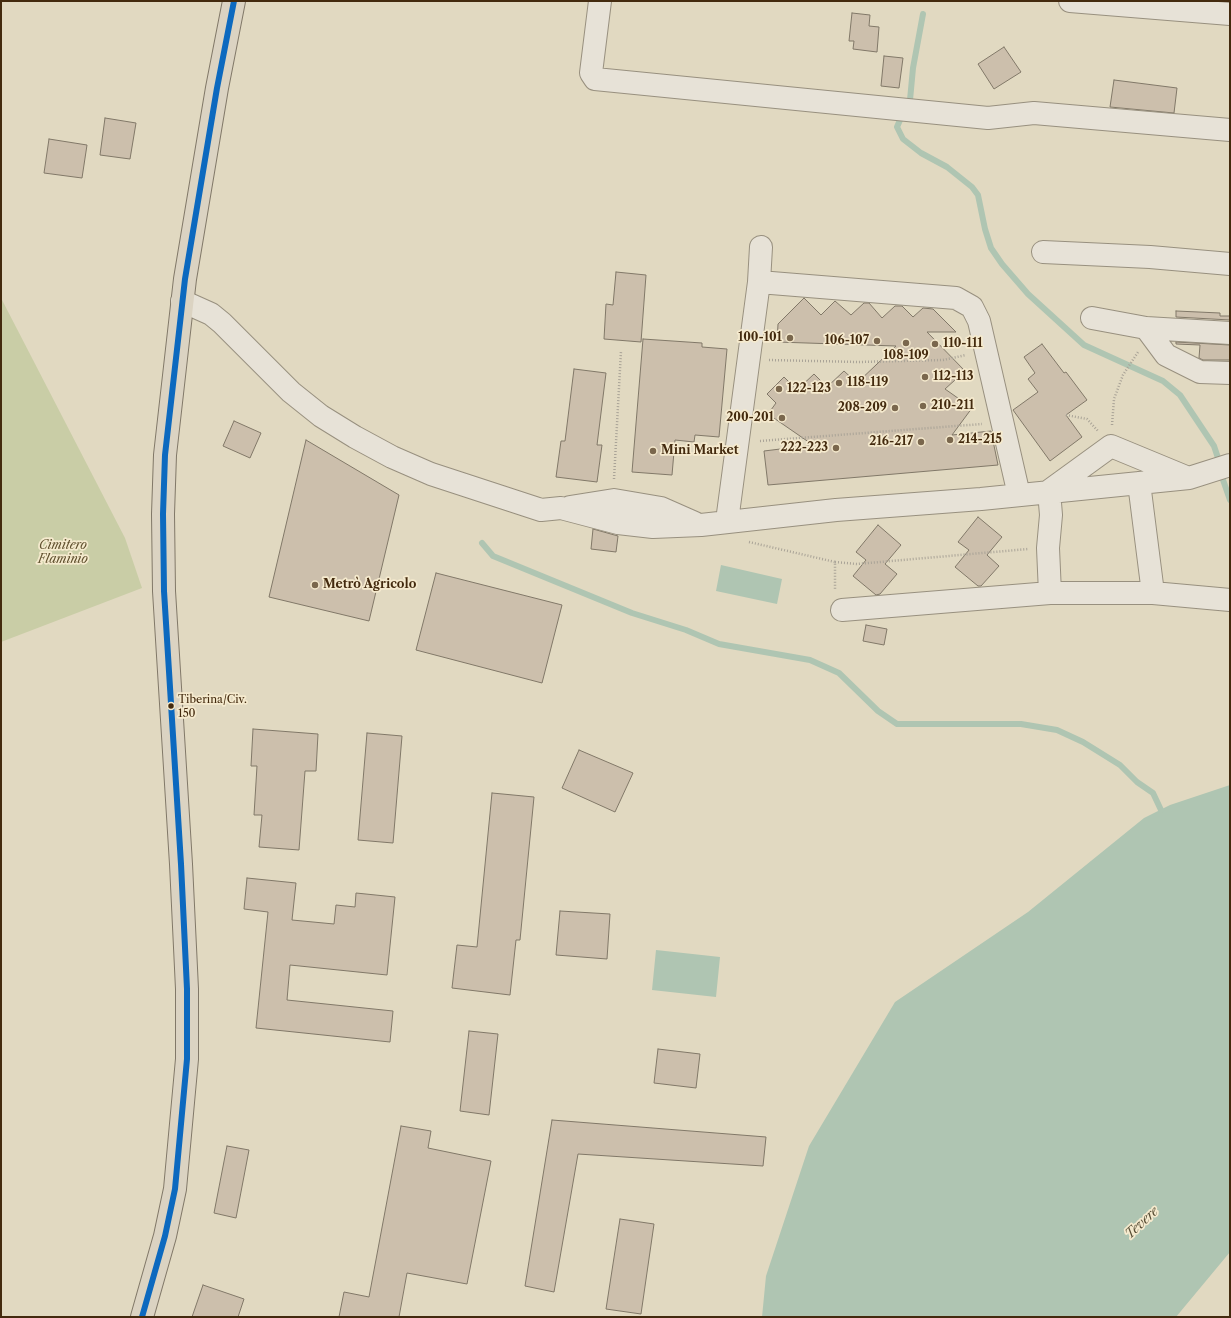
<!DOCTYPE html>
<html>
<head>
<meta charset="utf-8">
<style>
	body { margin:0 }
	#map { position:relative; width:1231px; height:1318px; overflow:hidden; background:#e1d9c1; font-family:"Libre Caslon Text",serif }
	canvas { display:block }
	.frame { position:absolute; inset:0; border:2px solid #432a0e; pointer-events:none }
</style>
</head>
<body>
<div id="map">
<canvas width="1231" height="1318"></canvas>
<div class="frame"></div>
</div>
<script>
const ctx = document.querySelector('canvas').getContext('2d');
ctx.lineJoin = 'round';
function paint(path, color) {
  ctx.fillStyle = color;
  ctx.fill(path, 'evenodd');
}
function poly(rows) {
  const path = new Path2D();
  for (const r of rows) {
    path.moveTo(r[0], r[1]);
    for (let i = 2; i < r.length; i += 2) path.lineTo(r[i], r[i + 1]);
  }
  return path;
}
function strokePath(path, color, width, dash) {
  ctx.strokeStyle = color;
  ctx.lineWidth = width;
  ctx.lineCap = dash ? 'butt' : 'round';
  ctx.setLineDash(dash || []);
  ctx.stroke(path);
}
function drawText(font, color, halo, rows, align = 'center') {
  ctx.font = font + ' "Libre Caslon Text",serif';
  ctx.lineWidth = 3.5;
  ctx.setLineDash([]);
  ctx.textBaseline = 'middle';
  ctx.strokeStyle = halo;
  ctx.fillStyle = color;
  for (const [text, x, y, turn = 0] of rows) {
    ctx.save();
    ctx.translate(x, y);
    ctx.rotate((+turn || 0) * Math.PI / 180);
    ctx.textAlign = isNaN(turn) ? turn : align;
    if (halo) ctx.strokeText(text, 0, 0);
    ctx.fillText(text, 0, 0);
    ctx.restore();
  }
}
paint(poly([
	[1,298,125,538,142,588,1,642]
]), '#c9cda6');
paint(poly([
	[721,565,782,579,777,604,716,591],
	[1230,785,1230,1252,1176,1317,762,1317,766,1276,809,1146,895,1002,1028,912,1144,818,1170,805],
	[656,950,720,957,716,997,652,990]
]), '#afc5b2');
strokePath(poly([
	[910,100,913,68,923,14],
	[903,113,897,127,903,139,921,153,947,167,972,187,978,195,985,229,991,248,1002,264,1028,294,1084,345,1163,381,1180,395,1214,446,1218,458],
	[1221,474,1230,500],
	[482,543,493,556,632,613,686,630,719,644,810,660,839,673,878,711,897,724,1021,724,1057,730,1083,742,1120,765,1137,782,1153,793,1161,810]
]), '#afc5b2', 6);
const building = poly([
	[852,13,870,15,869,26,879,27,877,52,853,49,854,41,849,41,852,13],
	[1004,47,1021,72,994,89,978,64,1004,47],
	[884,56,903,58,899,88,881,86,884,56],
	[1114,80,1177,88,1174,113,1110,107,1114,80],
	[105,118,136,123,130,159,100,155,105,118],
	[49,139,87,145,82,178,44,173,49,139],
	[616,272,646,275,641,342,604,339,606,304,613,305,616,272],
	[804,298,821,315,835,301,851,315,864,303,869,303,882,318,895,306,902,306,913,317,923,308,933,309,956,332,927,332,965,371,945,389,972,408,952,435,991,431,998,465,768,485,764,451,813,445,768,414,776,403,767,394,784,377,797,390,814,374,827,387,844,371,857,383,896,346,777,342,778,324,804,298],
	[1176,311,1220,313,1220,316,1230,316,1230,320,1176,317,1176,311],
	[643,339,702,343,702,347,727,349,719,437,695,435,694,442,675,440,672,475,632,472,643,339],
	[1176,342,1230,345,1230,360,1203,360,1199,358,1200,345,1176,344,1176,342],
	[1042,344,1064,373,1066,372,1087,400,1066,415,1082,437,1050,461,1013,410,1038,392,1028,379,1035,373,1024,357,1042,344],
	[574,369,606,373,597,445,602,445,597,482,556,477,561,441,565,441,574,369],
	[234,421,261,433,250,458,223,446,234,421],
	[306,440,399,495,369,621,269,597,306,440],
	[978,517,1002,537,987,555,999,566,981,586,978,586,955,567,969,550,958,542,978,517],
	[878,525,901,545,885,564,897,574,880,594,876,595,853,576,866,560,856,552,878,525],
	[593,529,618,536,616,552,591,549,593,529],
	[436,573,562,605,542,683,416,650,436,573],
	[866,625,887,629,884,645,863,641,866,625],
	[253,729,318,734,316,771,305,771,299,850,259,847,262,815,254,815,257,766,251,766,253,729],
	[367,733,402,736,393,843,358,840,367,733],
	[579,750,633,773,615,812,562,788,579,750],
	[492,793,534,797,520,940,516,940,510,995,452,988,457,945,477,947,492,793],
	[247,878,296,883,292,920,334,924,336,905,355,907,356,893,395,897,387,975,290,965,287,1000,393,1011,390,1042,256,1028,268,912,244,909,247,878],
	[560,911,610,914,607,959,556,955,560,911],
	[469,1031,498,1034,489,1115,460,1111,469,1031],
	[658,1049,700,1054,696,1088,654,1083,658,1049],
	[552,1120,766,1137,763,1166,578,1154,554,1292,525,1286,552,1120],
	[401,1126,431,1131,428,1148,491,1161,467,1284,407,1273,399,1317,339,1317,344,1292,369,1297,401,1126],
	[227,1146,249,1150,236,1218,214,1213,227,1146],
	[620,1219,654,1224,641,1314,606,1309,620,1219],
	[203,1285,244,1299,238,1317,192,1317,203,1285]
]);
paint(building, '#ccbfac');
strokePath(building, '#817868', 1);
const minor = poly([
	[600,1,591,73,595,79,988,118,1034,113,1230,130],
	[1070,1,1230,14],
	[1043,252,1150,257,1230,264],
	[759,282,956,298,972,307,979,321,1019,495],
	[182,301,211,314,222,323,291,392,321,416,355,437,392,457,431,474,541,510,561,508,618,523,653,527,701,525,836,510,981,499,1189,478,1230,465],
	[1092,318,1146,328,1166,355,1200,372,1230,373],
	[1146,328,1230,333],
	[1139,483,1153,593],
	[570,507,614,500,661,508,695,523],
	[727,521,759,282,761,247],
	[1050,593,1048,548,1051,515,1049,491,1111,446,1186,477],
	[842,610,1050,593,1153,593,1230,600]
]);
const major = poly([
	[142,1317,165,1236,175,1189,187,1059,187,989,181,864,164,591,163,514,165,455,185,279,217,88,234,1]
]);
strokePath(minor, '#98907f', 24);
strokePath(major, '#817868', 24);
strokePath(poly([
	[769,360,858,362,943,360,966,355],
	[1066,415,1087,419,1098,431],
	[1112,425,1114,399,1123,375,1138,352],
	[760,441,982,424],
	[614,479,621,351],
	[749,542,835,562,835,590],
	[835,562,857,564,1028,549]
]), '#a9a397', 2.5, [1, 2]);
strokePath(minor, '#e7e2d7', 22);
strokePath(major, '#dbd3c2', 22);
strokePath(poly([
	[142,1317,165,1236,175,1189,187,1059,187,989,181,864,164,591,163,514,165,455,185,279,217,88,234,1]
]), '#0c69bf', 6);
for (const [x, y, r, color] of [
	[790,338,4,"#7a674d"],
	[877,341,4,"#7a674d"],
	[906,343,4,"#7a674d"],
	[935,344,4,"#7a674d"],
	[925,377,4,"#7a674d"],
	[839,383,4,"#7a674d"],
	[779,389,4,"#7a674d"],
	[923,406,4,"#7a674d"],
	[895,408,4,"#7a674d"],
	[782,418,4,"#7a674d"],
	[950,440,4,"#7a674d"],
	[921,442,4,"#7a674d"],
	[836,448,4,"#7a674d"],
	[653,451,4,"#7a674d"],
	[315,585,4,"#7a674d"],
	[171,706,3.5,"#432a0e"]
]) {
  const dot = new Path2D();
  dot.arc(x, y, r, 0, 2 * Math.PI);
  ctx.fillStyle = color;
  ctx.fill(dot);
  strokePath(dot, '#f5eace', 1.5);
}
drawText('11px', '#432a0e', '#f5eace', [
	["Tiberina/Civ.",178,700],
	["150",178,714]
], 'left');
drawText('bold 12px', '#432a0e', '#f5eace', [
	["100-101",782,338,"right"],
	["106-107",869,341,"right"],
	["110-111",943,344],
	["108-109",906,356,"center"],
	["112-113",933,377],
	["118-119",847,383],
	["122-123",787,389],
	["210-211",931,406],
	["208-209",887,408,"right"],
	["200-201",774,418,"right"],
	["214-215",958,440],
	["216-217",913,442,"right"],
	["222-223",828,448,"right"],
	["Mini Market",661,451],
	["Metrò Agricolo",323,585]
], 'left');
drawText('italic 12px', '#60502e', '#f5eace', [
	["Cimitero",63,546],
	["Flaminio",63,560]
]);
drawText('italic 13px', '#594f36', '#f5eace', [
	["Tevere",1142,1223,-43]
]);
</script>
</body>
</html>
